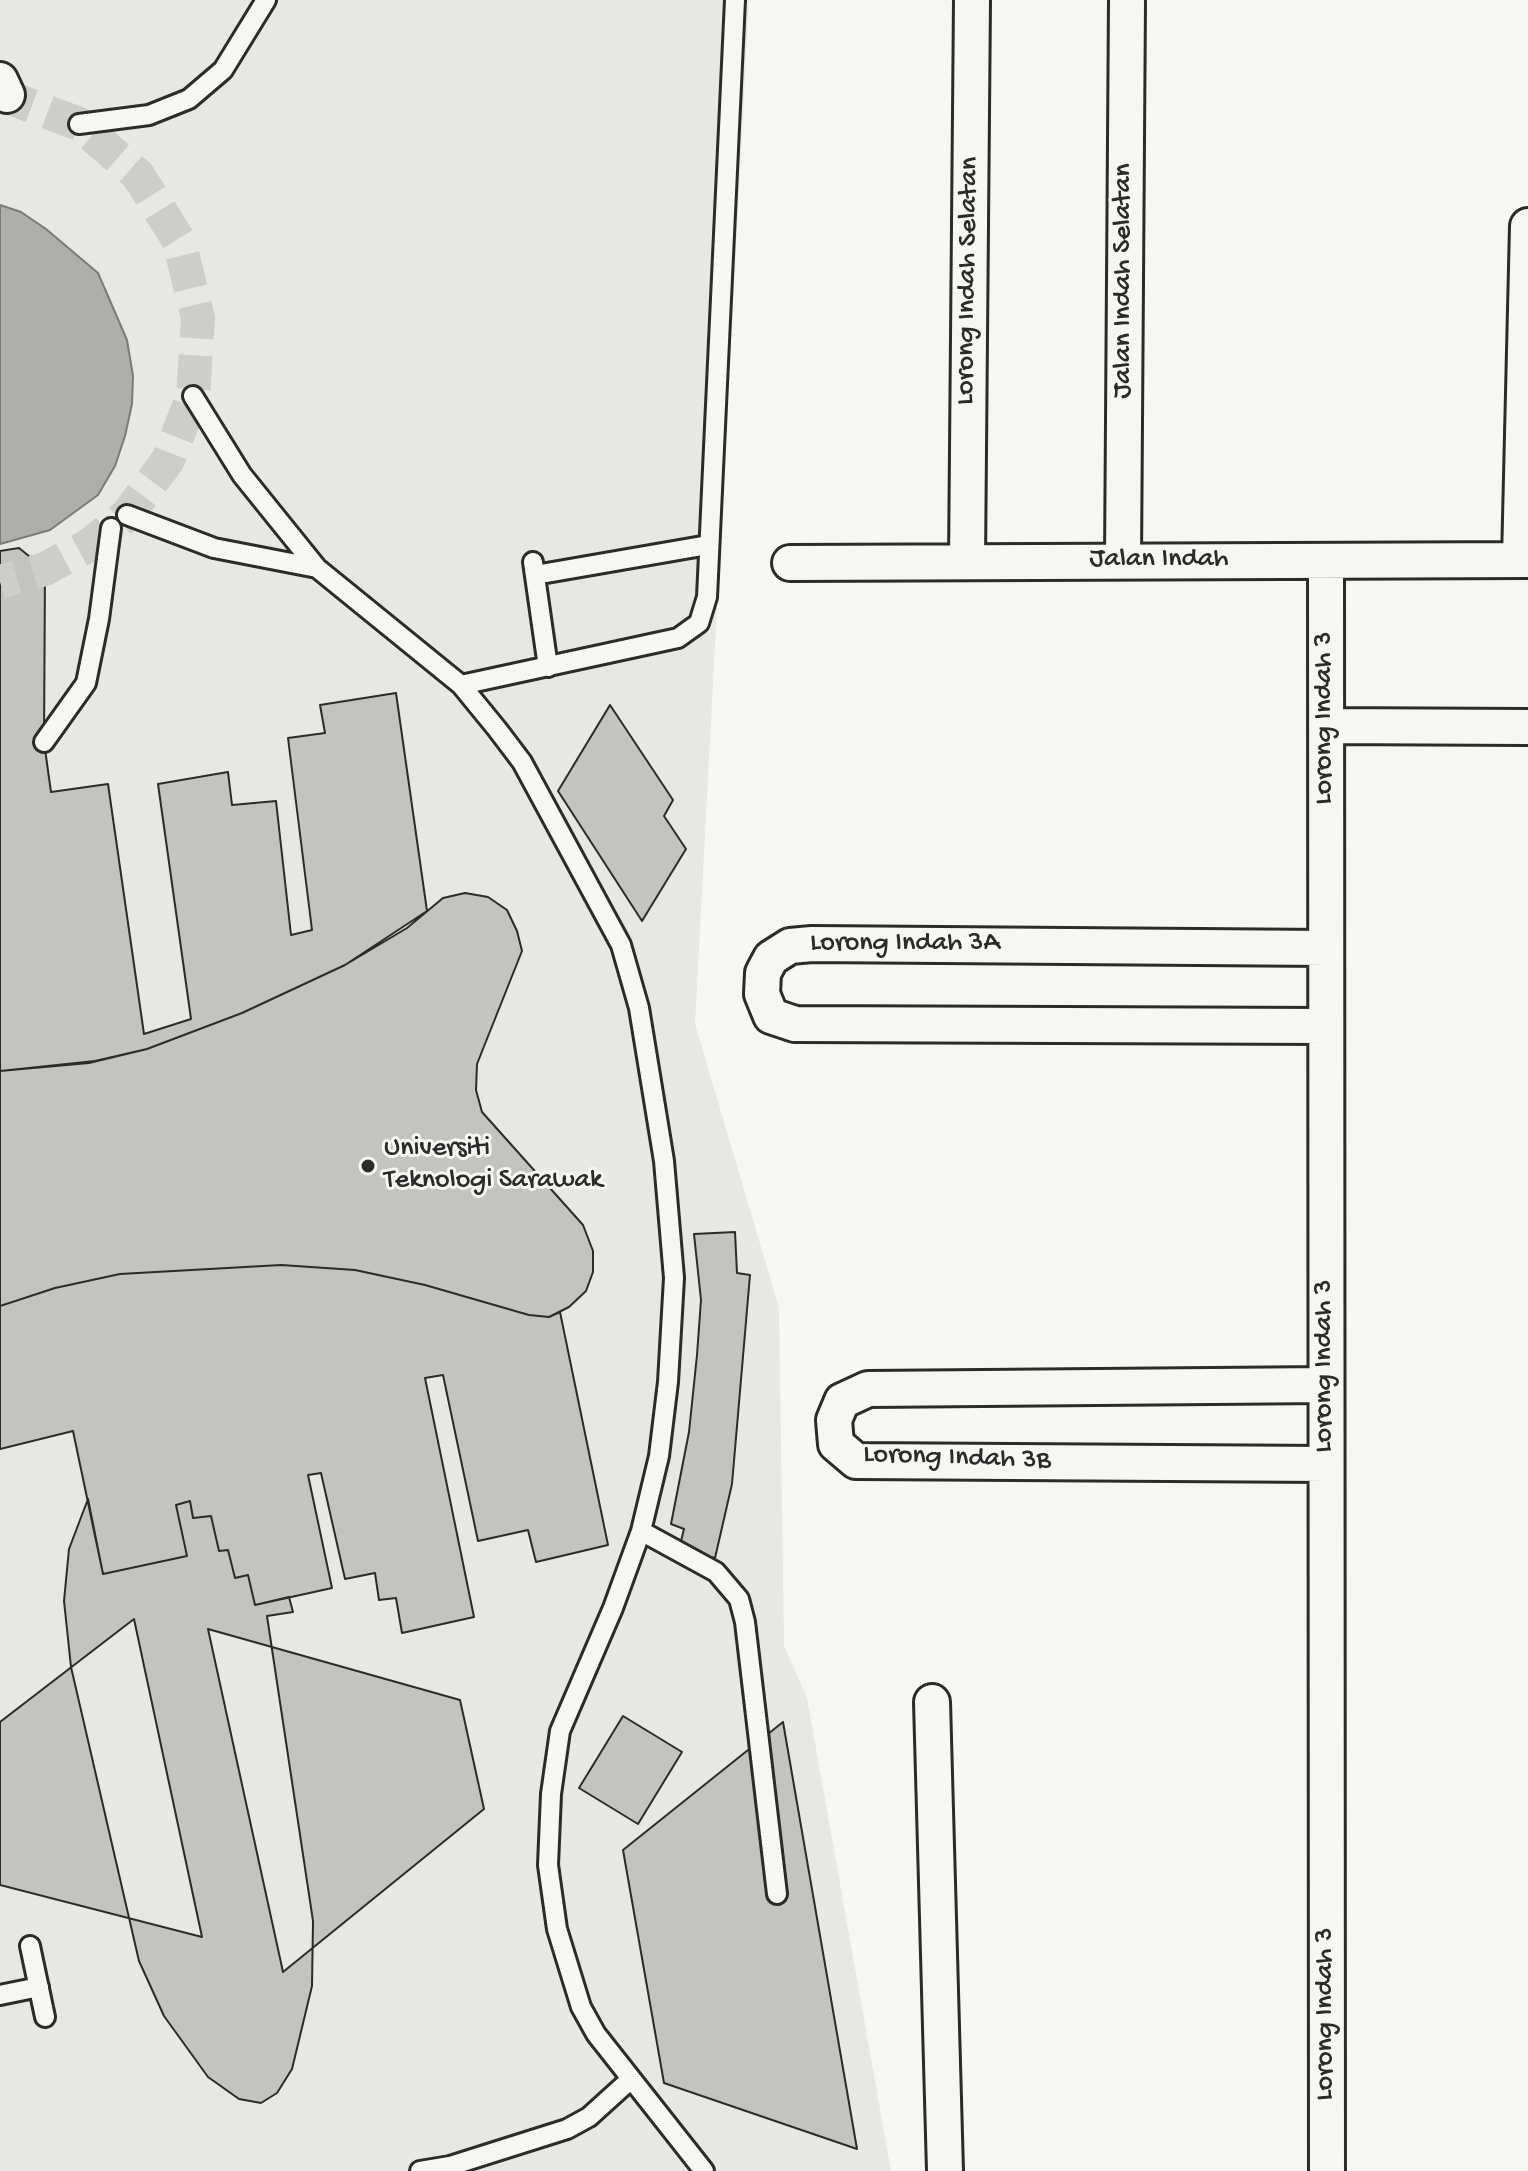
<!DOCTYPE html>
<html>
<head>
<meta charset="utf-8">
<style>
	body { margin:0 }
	canvas { display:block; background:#f6f6f2 }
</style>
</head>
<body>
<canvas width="1528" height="2171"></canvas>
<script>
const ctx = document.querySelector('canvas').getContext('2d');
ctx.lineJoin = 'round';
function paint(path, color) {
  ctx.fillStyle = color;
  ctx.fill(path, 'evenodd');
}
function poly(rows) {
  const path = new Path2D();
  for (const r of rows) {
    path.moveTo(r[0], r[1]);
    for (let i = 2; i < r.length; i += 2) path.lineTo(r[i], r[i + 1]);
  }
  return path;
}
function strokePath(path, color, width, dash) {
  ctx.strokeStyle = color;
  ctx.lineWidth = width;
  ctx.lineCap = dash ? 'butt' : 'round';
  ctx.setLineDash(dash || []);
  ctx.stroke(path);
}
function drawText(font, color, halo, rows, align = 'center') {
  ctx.font = font + ' "Gochi Hand",sans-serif';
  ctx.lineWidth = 6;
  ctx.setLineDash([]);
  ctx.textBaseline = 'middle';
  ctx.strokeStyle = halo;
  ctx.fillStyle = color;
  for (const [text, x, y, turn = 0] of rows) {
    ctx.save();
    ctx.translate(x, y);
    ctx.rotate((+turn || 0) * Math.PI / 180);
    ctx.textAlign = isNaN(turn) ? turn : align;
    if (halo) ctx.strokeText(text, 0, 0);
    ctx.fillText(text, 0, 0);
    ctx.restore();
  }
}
paint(poly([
	[0,0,749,0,695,1024,779,1308,784,1646,807,1698,891,2171,0,2171]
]), '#e7e7e3');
const water = poly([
	[0,205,21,212,46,229,98,273,127,340,133,376,132,404,125,436,115,466,98,495,50,530,0,544,0,205]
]);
paint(water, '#aeaeab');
strokePath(water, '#7a7a78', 2);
const building = poly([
	[19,548,45,569,44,742,51,792,108,784,144,1034,191,1019,158,784,228,772,232,805,276,801,291,935,312,930,288,738,325,733,320,705,396,693,427,911,345,965,242,1013,147,1049,95,1061,0,1071,0,551,19,548],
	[610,705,673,800,664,816,686,849,642,921,558,791,610,705],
	[465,893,488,897,507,910,517,931,522,951,477,1064,476,1090,482,1112,583,1225,593,1251,593,1272,586,1291,569,1307,549,1317,529,1315,425,1285,355,1270,281,1265,120,1274,55,1288,0,1306,0,1071,89,1063,147,1049,242,1013,345,965,407,928,443,898,465,893],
	[735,1232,737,1273,750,1275,732,1484,715,1558,679,1549,684,1529,671,1524,689,1432,697,1355,701,1300,694,1234,735,1232],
	[281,1265,355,1270,425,1285,529,1315,549,1317,560,1312,608,1545,536,1562,528,1530,478,1541,443,1375,425,1378,474,1617,402,1633,396,1598,379,1600,375,1573,345,1579,321,1473,308,1475,332,1588,255,1605,248,1575,235,1578,228,1550,219,1551,211,1516,193,1518,190,1501,176,1505,187,1556,103,1574,73,1431,0,1449,0,1306,55,1288,120,1274,281,1265],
	[88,1499,103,1574,187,1556,176,1505,190,1501,193,1518,211,1516,219,1551,228,1550,235,1578,248,1575,255,1605,289,1597,293,1612,267,1616,313,1921,312,1986,292,2069,277,2093,261,2103,239,2099,208,2077,164,2016,139,1961,71,1667,64,1601,69,1549,88,1499],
	[134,1619,202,1937,0,1885,0,1722,134,1619],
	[208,1629,460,1700,484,1809,283,1972,208,1629],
	[623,1716,682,1752,638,1824,579,1788,623,1716],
	[783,1722,857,2149,664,2083,623,1850,783,1722]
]);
paint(building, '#c3c3c0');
strokePath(building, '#2b2b2b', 2);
strokePath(poly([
	[0,94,79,124,138,175,179,241,198,318,193,396,168,460,127,515,88,546,45,569,0,582]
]), '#cdcdca', 34, [34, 17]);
const lane = poly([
	[79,124,149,115,189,99,223,70,266,0],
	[193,396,242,475,317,568,461,685,497,729,522,762,621,945,639,1008,664,1161,674,1278,668,1382,659,1456,641,1531,613,1608,560,1731,551,1794,548,1865,557,1929,581,2007,596,2034,704,2171],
	[127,515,214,548,317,568],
	[533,562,548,667],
	[535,575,708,545],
	[461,685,678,638,699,623,707,597,735,0],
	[44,742,86,683,99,619,111,528],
	[641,1531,716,1572,739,1599,745,1622,777,1894],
	[30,1946,45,2017],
	[0,1995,39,1987],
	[420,2171,450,2166,567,2129,589,2117,631,2079]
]);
const street = poly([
	[0,80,7,95],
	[1520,560,1528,226],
	[1123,561,1127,0],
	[1326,561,1327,2171],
	[967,562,972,0],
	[790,563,1528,560],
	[1326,726,1528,727],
	[1326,948,812,944,790,946,771,958,763,973,762,994,771,1016,795,1024,1326,1026],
	[1326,1464,856,1461,836,1444,834,1420,842,1401,868,1389,1326,1385],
	[932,1702,945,2171]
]);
strokePath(lane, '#2b2b2b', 24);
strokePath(street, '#2b2b2b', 40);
strokePath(lane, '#f6f6f2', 18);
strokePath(street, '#f6f6f2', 34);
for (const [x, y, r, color] of [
	[368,1166,8,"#2b2b2b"]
]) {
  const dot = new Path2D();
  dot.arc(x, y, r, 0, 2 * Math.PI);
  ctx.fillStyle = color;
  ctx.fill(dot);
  strokePath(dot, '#f6f6f2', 3);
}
drawText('28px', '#2b2b2b', '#f6f6f2', [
	["Lorong Indah Selatan",969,281,-89],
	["Jalan Indah Selatan",1125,281,-90],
	["Jalan Indah",1159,561],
	["Lorong Indah 3",1326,718,-90],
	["Lorong Indah 3A",905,945],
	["Lorong Indah 3",1326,1366,-90],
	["Lorong Indah 3B",957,1459,2],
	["Lorong Indah 3",1327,2014,-90]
]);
drawText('28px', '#2b2b2b', '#f6f6f2', [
	["Universiti",384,1150],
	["Teknologi Sarawak",384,1182]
], 'left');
</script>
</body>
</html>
